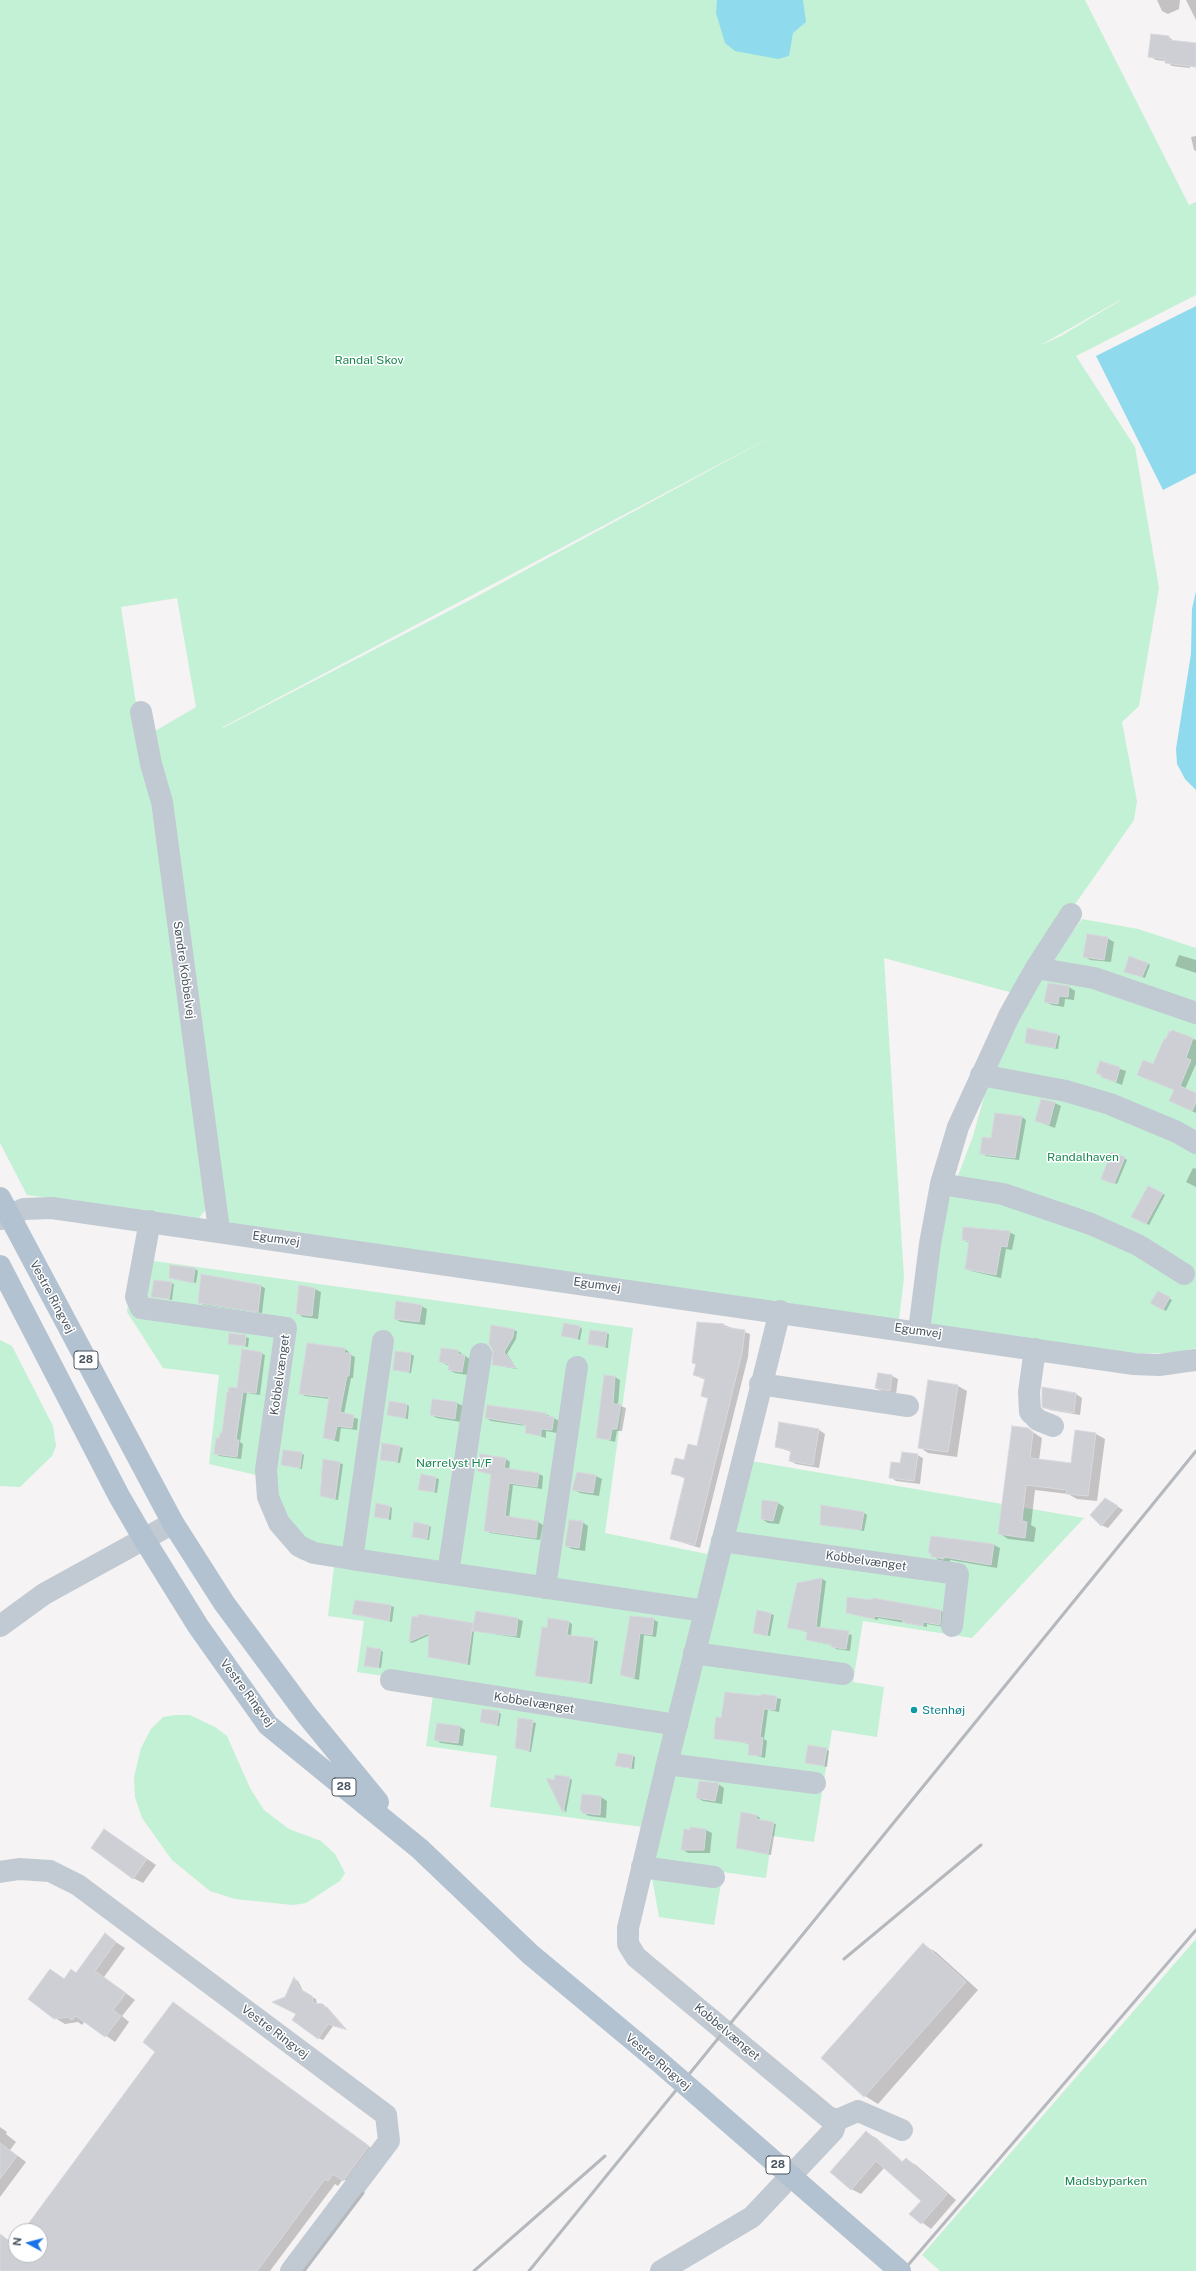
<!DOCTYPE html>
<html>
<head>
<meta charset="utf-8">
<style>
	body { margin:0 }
	#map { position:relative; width:1196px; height:2271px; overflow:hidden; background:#f5f3f3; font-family:"Public Sans",sans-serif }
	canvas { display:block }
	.north { position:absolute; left:8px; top:2223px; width:40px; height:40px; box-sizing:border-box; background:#fff; border:1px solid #b7bbc0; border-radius:50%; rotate:277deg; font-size:11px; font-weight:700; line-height:16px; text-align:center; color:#4a5661 }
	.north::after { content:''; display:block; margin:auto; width:14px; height:18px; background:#1a73e8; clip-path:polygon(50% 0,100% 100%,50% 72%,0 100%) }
</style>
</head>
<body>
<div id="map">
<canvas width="1196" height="2271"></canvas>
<div class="north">N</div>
</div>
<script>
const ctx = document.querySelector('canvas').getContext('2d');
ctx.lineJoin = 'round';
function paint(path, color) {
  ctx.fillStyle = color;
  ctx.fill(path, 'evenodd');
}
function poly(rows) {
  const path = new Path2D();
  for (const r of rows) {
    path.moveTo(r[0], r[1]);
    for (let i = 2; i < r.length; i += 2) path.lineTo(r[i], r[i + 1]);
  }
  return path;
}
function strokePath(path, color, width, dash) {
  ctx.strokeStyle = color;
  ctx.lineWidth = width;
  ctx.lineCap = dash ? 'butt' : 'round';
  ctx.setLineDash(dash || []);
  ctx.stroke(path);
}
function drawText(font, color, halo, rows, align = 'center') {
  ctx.font = font + ' "Public Sans",sans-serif';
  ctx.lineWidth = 3;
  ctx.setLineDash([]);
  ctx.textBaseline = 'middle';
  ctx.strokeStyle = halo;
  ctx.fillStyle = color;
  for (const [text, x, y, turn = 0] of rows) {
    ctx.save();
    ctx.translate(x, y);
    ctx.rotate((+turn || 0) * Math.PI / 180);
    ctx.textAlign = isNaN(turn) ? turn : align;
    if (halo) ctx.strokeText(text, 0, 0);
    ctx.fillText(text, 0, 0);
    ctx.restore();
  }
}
paint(poly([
	[0,0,1085,0,1189,205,1196,202,1196,295,1076,356,1135,447,1159,588,1139,706,1122,722,1137,801,1134,820,1013,993,884,958,904,1278,899,1320,225,1222,150,734,196,707,177,598,121,607,146,768,208,1207,199,1218,27,1195,0,1143],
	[1121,300,1061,336,1039,346,1120,300],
	[784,430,474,598,223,728,223,727],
	[1082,919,1138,929,1196,948,1196,1348,1175,1353,1128,1353,928,1325,935,1237,973,1136,988,1083,1042,973],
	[133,1258,633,1328,605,1533,707,1554,734,1458,1084,1518,972,1638,863,1621,853,1682,884,1687,877,1737,832,1730,814,1842,772,1836,766,1878,723,1872,714,1925,659,1917,643,1827,490,1807,497,1756,426,1746,433,1696,390,1677,357,1672,364,1621,328,1616,334,1566,299,1559,264,1509,256,1475,209,1464,219,1375,163,1368,127,1312],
	[0,1340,12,1346,53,1426,56,1446,52,1456,20,1487,0,1486],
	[175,1715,190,1715,215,1727,227,1736,250,1788,264,1810,289,1829,321,1841,335,1854,345,1873,340,1881,306,1903,293,1905,235,1899,210,1891,172,1860,142,1818,135,1797,134,1777,141,1748,151,1729,163,1717],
	[1196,1939,1196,2271,940,2271,922,2255]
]), '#c3f1d5');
paint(poly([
	[717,0,803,0,806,22,793,33,789,56,778,59,735,51,725,43,716,13],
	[1196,306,1196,473,1163,490,1096,356],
	[1196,591,1196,790,1185,779,1177,764,1176,749,1191,654,1192,609]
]), '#90daee');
paint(poly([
	[1157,0,1180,0,1179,9,1168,14,1162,11],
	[1186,0,1196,0,1196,20],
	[1169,37,1192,57,1190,68,1172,66,1166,61,1156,60,1149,56],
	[1196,136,1196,151,1194,150,1191,137],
	[1107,938,1114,942,1111,962,1090,960,1084,956],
	[1179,955,1196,960,1196,973,1175,966],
	[1147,963,1150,965,1145,978,1125,972],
	[1069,987,1075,991,1074,1000,1065,999,1064,1007,1052,1005,1046,1002],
	[1172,1031,1196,1040,1196,1064,1185,1089,1196,1094,1196,1113,1176,1104,1175,1090,1154,1065],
	[1057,1035,1060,1036,1058,1049,1029,1044],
	[1100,1062,1126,1071,1122,1085,1102,1077],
	[1055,1103,1061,1106,1055,1128,1036,1121],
	[996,1114,1022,1117,1026,1120,1019,1160,986,1156,982,1153,992,1140],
	[1124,1158,1127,1160,1117,1184,1105,1180],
	[1193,1168,1196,1169,1196,1187,1186,1182],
	[1148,1187,1165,1195,1149,1225,1132,1216],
	[1009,1232,1015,1235,1012,1250,1006,1249,1001,1278,971,1271,966,1268,970,1243,963,1240],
	[195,1269,198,1271,196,1283,170,1278],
	[171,1283,174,1284,172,1300,152,1296],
	[261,1286,265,1288,262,1313,204,1305,199,1303],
	[315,1289,321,1292,318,1319,303,1317,297,1313],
	[1158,1292,1172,1300,1166,1311,1152,1303],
	[421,1306,427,1309,425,1325,401,1322,395,1319],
	[698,1323,724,1325,750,1334,748,1357,700,1548,671,1539,686,1479,672,1473,698,1447,709,1399,702,1396,706,1380,694,1375,697,1365,693,1363],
	[492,1326,517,1331,516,1339,507,1354,517,1369,493,1365],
	[580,1327,582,1329,580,1340,563,1335],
	[606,1333,609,1334,608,1348,589,1344],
	[230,1334,249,1338,248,1347,229,1343],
	[345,1349,349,1352,349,1354,355,1357,353,1378,351,1378,344,1414,358,1419,357,1430,341,1428,339,1442,324,1437,330,1399,305,1396,300,1393],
	[442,1349,458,1351,471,1360,468,1375,455,1373,449,1370,450,1366,440,1362],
	[261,1353,265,1355,260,1395,247,1393,240,1442,243,1444,241,1459,219,1456,215,1453,238,1389],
	[411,1354,414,1356,411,1373,394,1370],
	[892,1376,898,1379,896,1394,883,1392,876,1388],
	[615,1377,620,1380,618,1405,626,1408,622,1431,617,1431,615,1442,597,1437],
	[958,1386,967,1391,957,1457,928,1453,919,1447],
	[1043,1388,1076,1394,1082,1398,1080,1415,1050,1410,1043,1406],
	[433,1400,457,1403,463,1406,461,1422,437,1418,431,1415],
	[407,1405,409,1406,408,1419,388,1415],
	[546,1414,559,1421,557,1433,546,1431,546,1438,526,1432,526,1426,491,1421,486,1418],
	[1028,1429,1042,1438,1039,1460,1072,1464,1096,1434,1105,1439,1097,1501,1077,1499,1068,1494,1035,1490,1031,1525,1036,1528,1034,1542,1008,1539,999,1533],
	[819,1430,825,1434,819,1468,796,1464,790,1461,792,1452,776,1447],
	[400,1447,403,1448,400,1463,381,1459],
	[301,1453,304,1455,302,1469,282,1465],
	[917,1455,923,1458,920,1484,896,1481,890,1477],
	[506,1459,510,1462,509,1470,539,1474,543,1476,542,1489,513,1485,509,1518,538,1522,543,1525,540,1540,490,1533,485,1530,492,1475,478,1471],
	[324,1460,343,1464,338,1500,321,1496],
	[577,1473,596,1476,602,1479,599,1496,580,1493,574,1490],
	[422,1475,439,1479,437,1493,420,1489],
	[763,1501,778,1503,784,1507,779,1524,768,1523,762,1519],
	[1112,1503,1123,1510,1108,1528,1101,1525],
	[390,1507,392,1508,391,1520,375,1516],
	[864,1513,867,1515,864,1531,822,1524],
	[582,1522,588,1526,585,1551,572,1549,566,1546],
	[429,1526,431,1527,429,1540,413,1537],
	[971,1541,994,1545,1000,1548,997,1568,950,1560,950,1562,938,1560,929,1552],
	[822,1579,826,1581,820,1628,852,1635,850,1651,836,1649,832,1645,811,1641,807,1639,807,1632,788,1627],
	[391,1606,394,1607,392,1622,354,1614],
	[941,1611,945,1613,944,1627,927,1624,927,1627,878,1618,878,1620,847,1612],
	[477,1612,518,1619,523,1621,520,1638,474,1631,470,1665,429,1657,430,1635,412,1643,410,1642,413,1617,474,1625],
	[771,1614,774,1615,770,1636,755,1633],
	[630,1617,653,1619,658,1622,656,1637,644,1635,639,1680,621,1675],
	[569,1622,572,1624,571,1636,598,1641,592,1684,536,1675,548,1629],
	[380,1650,383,1652,381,1668,366,1665],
	[762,1695,781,1699,779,1712,768,1710,764,1739,767,1741,765,1758,749,1754,750,1744,715,1738,722,1719,761,1697],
	[498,1712,501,1714,499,1726,481,1722],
	[519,1720,536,1723,531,1752,516,1748],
	[437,1724,460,1727,465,1730,463,1746,441,1743,436,1740],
	[826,1749,829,1751,827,1767,806,1762],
	[633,1756,635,1757,634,1769,617,1766],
	[569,1778,572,1780,566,1813,548,1780,555,1781],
	[718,1784,724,1788,722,1804,703,1801,697,1798],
	[583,1795,601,1797,607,1801,606,1818,589,1816,583,1813,581,1810],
	[742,1814,757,1816,760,1818,759,1820,776,1824,771,1855,737,1848],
	[691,1828,706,1830,712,1833,710,1853,688,1853,682,1849],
	[105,1830,156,1865,143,1883,133,1878],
	[105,1935,125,1948,104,1977,135,2000,122,2016,129,2022,115,2042,85,2021,82,2025,78,2022,65,2024,55,2018,50,1970,65,1979,77,1974],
	[923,1945,936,1952,978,1990,878,2104,865,2096,822,2058],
	[294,1979,298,1981,304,1993,316,1999,317,2004,327,2007,347,2030,333,2026,323,2040,318,2038,286,1997],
	[173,2003,378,2153,353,2186,343,2179,338,2186,335,2184,270,2271,0,2271,0,2234,14,2244,16,2242,16,2255,40,2255,40,2231,24,2231,157,2051],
	[0,2127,7,2132,6,2134,16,2142,10,2150,26,2162,0,2197],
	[866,2132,876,2138,903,2162,906,2159,916,2165,956,2200,931,2229,911,2214,923,2201,885,2167,861,2194,851,2189]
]), '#0003');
const building = poly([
	[1151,34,1169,36,1169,40,1196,43,1196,67,1165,63,1165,59,1148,57,1151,34],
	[1087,934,1108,937,1104,960,1083,957,1087,934],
	[1129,956,1148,963,1142,977,1124,972,1129,956],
	[1048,983,1069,986,1068,997,1059,996,1058,1004,1044,1002,1048,983],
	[1027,1028,1058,1034,1055,1048,1025,1043,1027,1028],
	[1172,1030,1193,1038,1186,1058,1191,1060,1180,1086,1196,1093,1196,1102,1192,1111,1169,1101,1174,1090,1137,1075,1143,1060,1153,1064,1164,1039,1166,1039,1169,1031,1171,1032,1172,1030],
	[1100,1061,1120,1067,1116,1082,1101,1077,1101,1075,1096,1073,1100,1061],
	[1041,1099,1055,1102,1049,1125,1035,1121,1041,1099],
	[995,1113,1022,1116,1015,1158,980,1154,982,1137,991,1138,995,1113],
	[1111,1152,1125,1157,1114,1184,1101,1179,1111,1152],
	[1148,1186,1163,1193,1146,1224,1131,1217,1148,1186],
	[963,1227,1010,1231,1007,1247,1001,1246,996,1275,965,1269,969,1241,962,1240,963,1227],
	[170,1265,195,1268,193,1283,169,1278,170,1265],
	[201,1274,261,1285,258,1312,198,1303,201,1274],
	[154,1280,172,1282,169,1299,151,1297,154,1280],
	[299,1285,315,1288,312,1316,296,1314,299,1285],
	[1158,1291,1170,1297,1163,1310,1150,1303,1158,1291],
	[396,1301,422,1305,419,1322,394,1319,396,1301],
	[697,1322,724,1324,724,1327,745,1330,742,1353,695,1545,670,1539,685,1477,671,1474,675,1458,684,1460,688,1444,697,1446,708,1398,701,1396,705,1378,693,1375,696,1364,692,1363,697,1322],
	[564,1323,580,1326,577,1339,561,1336,564,1323],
	[491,1325,514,1329,513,1337,504,1352,516,1368,492,1365,493,1350,489,1344,491,1325],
	[590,1330,607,1332,605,1347,588,1344,590,1330],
	[229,1333,246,1335,245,1346,228,1344,229,1333],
	[307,1343,345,1348,344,1353,351,1353,349,1376,347,1376,340,1412,354,1415,352,1428,337,1426,334,1440,323,1438,329,1397,299,1394,307,1343],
	[441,1348,458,1350,458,1354,465,1355,462,1372,448,1370,449,1364,439,1362,441,1348],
	[242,1349,262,1352,256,1393,243,1392,236,1440,239,1440,237,1457,214,1454,216,1438,219,1438,220,1433,222,1433,227,1392,228,1392,229,1387,237,1388,242,1349],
	[395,1351,411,1353,409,1372,393,1370,395,1351],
	[878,1373,892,1375,890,1391,875,1388,878,1373],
	[604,1375,615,1376,613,1404,621,1404,617,1429,612,1429,610,1440,596,1438,604,1375],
	[928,1380,958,1385,948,1452,918,1448,928,1380],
	[1042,1387,1076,1393,1074,1413,1044,1408,1042,1407,1042,1387],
	[432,1399,457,1402,455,1419,430,1415,432,1399],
	[389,1401,407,1404,405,1418,387,1415,389,1401],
	[487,1405,546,1413,546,1416,554,1417,552,1430,541,1429,541,1436,525,1433,526,1426,522,1424,485,1418,487,1405],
	[779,1422,819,1429,813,1465,789,1461,791,1450,775,1447,779,1422],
	[1012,1426,1028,1428,1033,1432,1030,1458,1071,1463,1075,1430,1096,1433,1088,1496,1066,1494,1067,1490,1026,1485,1022,1521,1027,1522,1025,1538,998,1534,1012,1426],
	[382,1443,400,1446,397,1462,380,1460,382,1443],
	[283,1450,302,1452,300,1468,281,1465,283,1450],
	[902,1452,918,1454,914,1481,889,1478,891,1462,900,1463,902,1452],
	[480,1454,506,1458,504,1468,539,1473,537,1487,509,1483,505,1516,538,1521,536,1538,484,1531,491,1474,477,1471,480,1454],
	[323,1459,340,1462,335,1499,320,1496,323,1459],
	[577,1472,596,1475,593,1493,572,1490,577,1472],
	[421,1474,436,1477,434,1492,418,1490,421,1474],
	[1105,1498,1118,1506,1101,1526,1090,1515,1105,1498],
	[762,1500,778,1502,773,1521,761,1519,762,1500],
	[376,1503,390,1506,388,1519,374,1517,376,1503],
	[821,1505,864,1512,861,1530,820,1525,821,1505],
	[569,1520,583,1521,579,1548,565,1546,569,1520],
	[414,1522,429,1525,427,1539,412,1537,414,1522],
	[931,1536,994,1544,991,1565,944,1557,944,1559,931,1557,931,1553,928,1553,931,1536],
	[822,1578,816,1627,849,1631,846,1649,831,1647,831,1644,806,1640,807,1631,787,1628,797,1583,822,1578],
	[847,1597,872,1600,873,1598,941,1610,940,1625,923,1622,923,1626,902,1622,903,1620,874,1616,874,1619,846,1613,847,1597],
	[355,1600,391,1605,389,1621,352,1614,355,1600],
	[757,1610,771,1613,767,1636,753,1633,757,1610],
	[476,1611,518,1618,516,1636,472,1631,476,1611],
	[418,1614,473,1623,467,1664,428,1657,429,1633,409,1642,412,1616,418,1617,418,1614],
	[630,1616,654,1618,652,1635,640,1633,634,1678,620,1675,630,1616],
	[548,1618,569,1621,567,1635,594,1638,589,1683,535,1676,542,1627,547,1628,548,1618],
	[367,1647,381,1649,378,1668,364,1666,367,1647],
	[725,1692,761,1696,761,1694,777,1696,775,1710,764,1709,760,1737,763,1738,761,1756,748,1755,749,1743,714,1739,715,1723,716,1717,721,1718,725,1692],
	[482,1709,499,1711,497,1725,480,1722,482,1709],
	[518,1718,533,1720,529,1751,515,1748,518,1718],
	[437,1723,460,1726,458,1743,434,1740,437,1723],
	[808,1745,827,1748,824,1766,805,1763,808,1745],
	[618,1753,633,1755,631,1768,615,1766,618,1753],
	[555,1775,570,1777,563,1813,546,1778,554,1780,555,1775],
	[699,1781,719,1783,715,1801,696,1798,699,1781],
	[582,1794,601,1796,600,1815,582,1813,582,1811,580,1811,582,1794],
	[741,1812,757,1815,756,1819,774,1822,768,1854,736,1848,741,1812],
	[690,1827,706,1829,704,1850,681,1850,684,1829,690,1830,690,1827],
	[104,1829,147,1859,133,1879,91,1848,104,1829],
	[105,1933,116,1942,95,1971,126,1993,113,2010,121,2016,105,2037,76,2016,72,2020,68,2017,54,2019,28,1999,50,1969,64,1979,71,1969,76,1973,105,1933],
	[923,1943,966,1982,864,2097,821,2058,923,1943],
	[294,1977,300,1989,312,1996,313,2003,323,2004,345,2029,328,2024,318,2039,292,2020,296,2014,272,2002,285,1997,294,1977],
	[173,2002,369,2146,343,2181,333,2174,328,2181,325,2179,257,2271,0,2271,0,2234,13,2244,16,2240,16,2255,40,2255,40,2231,23,2231,155,2052,143,2042,173,2002],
	[866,2131,902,2162,906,2158,947,2194,921,2224,909,2214,921,2201,876,2161,851,2190,830,2172,866,2131],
	[0,2143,17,2156,0,2179,0,2143]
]);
paint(building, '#cdcfd5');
strokePath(building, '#d7d9de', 1);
strokePath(poly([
	[141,712,151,764,162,802,219,1230],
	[1036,968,1094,978,1196,1013],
	[981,1075,1066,1091,1110,1104,1177,1132,1196,1143],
	[941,1184,1003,1194,1091,1224,1138,1245,1184,1274],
	[0,1219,24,1209,52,1208,1134,1364,1159,1365,1196,1360],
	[150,1221,136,1297,141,1308,286,1328,266,1470,268,1497,279,1523,299,1546,314,1553,352,1559],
	[780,1311,667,1764,628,1928,628,1944,636,1957,828,2117,837,2120,858,2111,902,2130],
	[919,1331,930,1244,941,1184,958,1127,1009,1016,1036,968,1071,914],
	[383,1341,352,1559,705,1611],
	[1035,1349,1029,1392,1030,1412,1038,1420,1053,1426],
	[760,1384,908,1406],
	[722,1541,958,1574,952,1626],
	[448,1573,481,1354],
	[545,1588,577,1367],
	[0,1626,44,1594,173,1523],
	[694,1653,843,1674],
	[391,1680,677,1725],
	[667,1764,815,1783],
	[642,1867,714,1877],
	[0,1872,19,1869,50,1871,78,1885,386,2115,389,2141,291,2271],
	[661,2271,752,2217,833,2131,837,2120]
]), '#c1cad2', 22);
strokePath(poly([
	[0,1198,173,1523,224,1603,306,1714,378,1802],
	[0,1266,119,1496,144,1539,198,1626,268,1725,420,1849,530,1954,656,2059]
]), '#b3c2d1', 22);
strokePath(poly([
	[844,1959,981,1845],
	[304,2271,363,2193],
	[474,2271,605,2156],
	[529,2271,1196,1451],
	[903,2271,1196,1930]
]), '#b5b8bd', 3);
strokePath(poly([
	[656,2059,900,2271]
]), '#b3c2d1', 22);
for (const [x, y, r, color] of [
	[914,1710,4,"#0f9aa8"]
]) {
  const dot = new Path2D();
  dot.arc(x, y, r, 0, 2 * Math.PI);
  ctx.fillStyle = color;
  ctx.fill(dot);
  strokePath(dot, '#fff', 1.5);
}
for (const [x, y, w] of [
	[86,1360,24],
	[344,1787,24],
	[778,2165,24]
]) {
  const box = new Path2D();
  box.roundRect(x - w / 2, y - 9, w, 18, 3);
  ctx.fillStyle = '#fff';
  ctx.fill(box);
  strokePath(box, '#4a5661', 1);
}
drawText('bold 11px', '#4a5661', null, [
	["28",86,1360],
	["28",344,1787],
	["28",778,2165]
]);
drawText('12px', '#17864f', '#fff', [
	["Randal Skov",369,360],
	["Randalhaven",1083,1157],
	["Nørrelyst H/F",454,1463],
	["Madsbyparken",1106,2181]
]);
drawText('12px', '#4a5661', '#fff', [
	["Søndre Kobbelvej",184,970,82],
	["Egumvej",276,1239,8],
	["Egumvej",597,1285,8],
	["Vestre Ringvej",52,1297,62],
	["Egumvej",918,1331,8],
	["Kobbelvænget",280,1375,-82],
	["Kobbelvænget",866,1561,8],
	["Vestre Ringvej",247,1693,53],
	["Kobbelvænget",534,1703,9],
	["Vestre Ringvej",275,2032,37],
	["Kobbelvænget",727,2032,40],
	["Vestre Ringvej",658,2062,40]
]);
drawText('12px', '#0d838f', '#fff', [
	["Stenhøj",922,1710]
], 'left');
</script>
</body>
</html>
